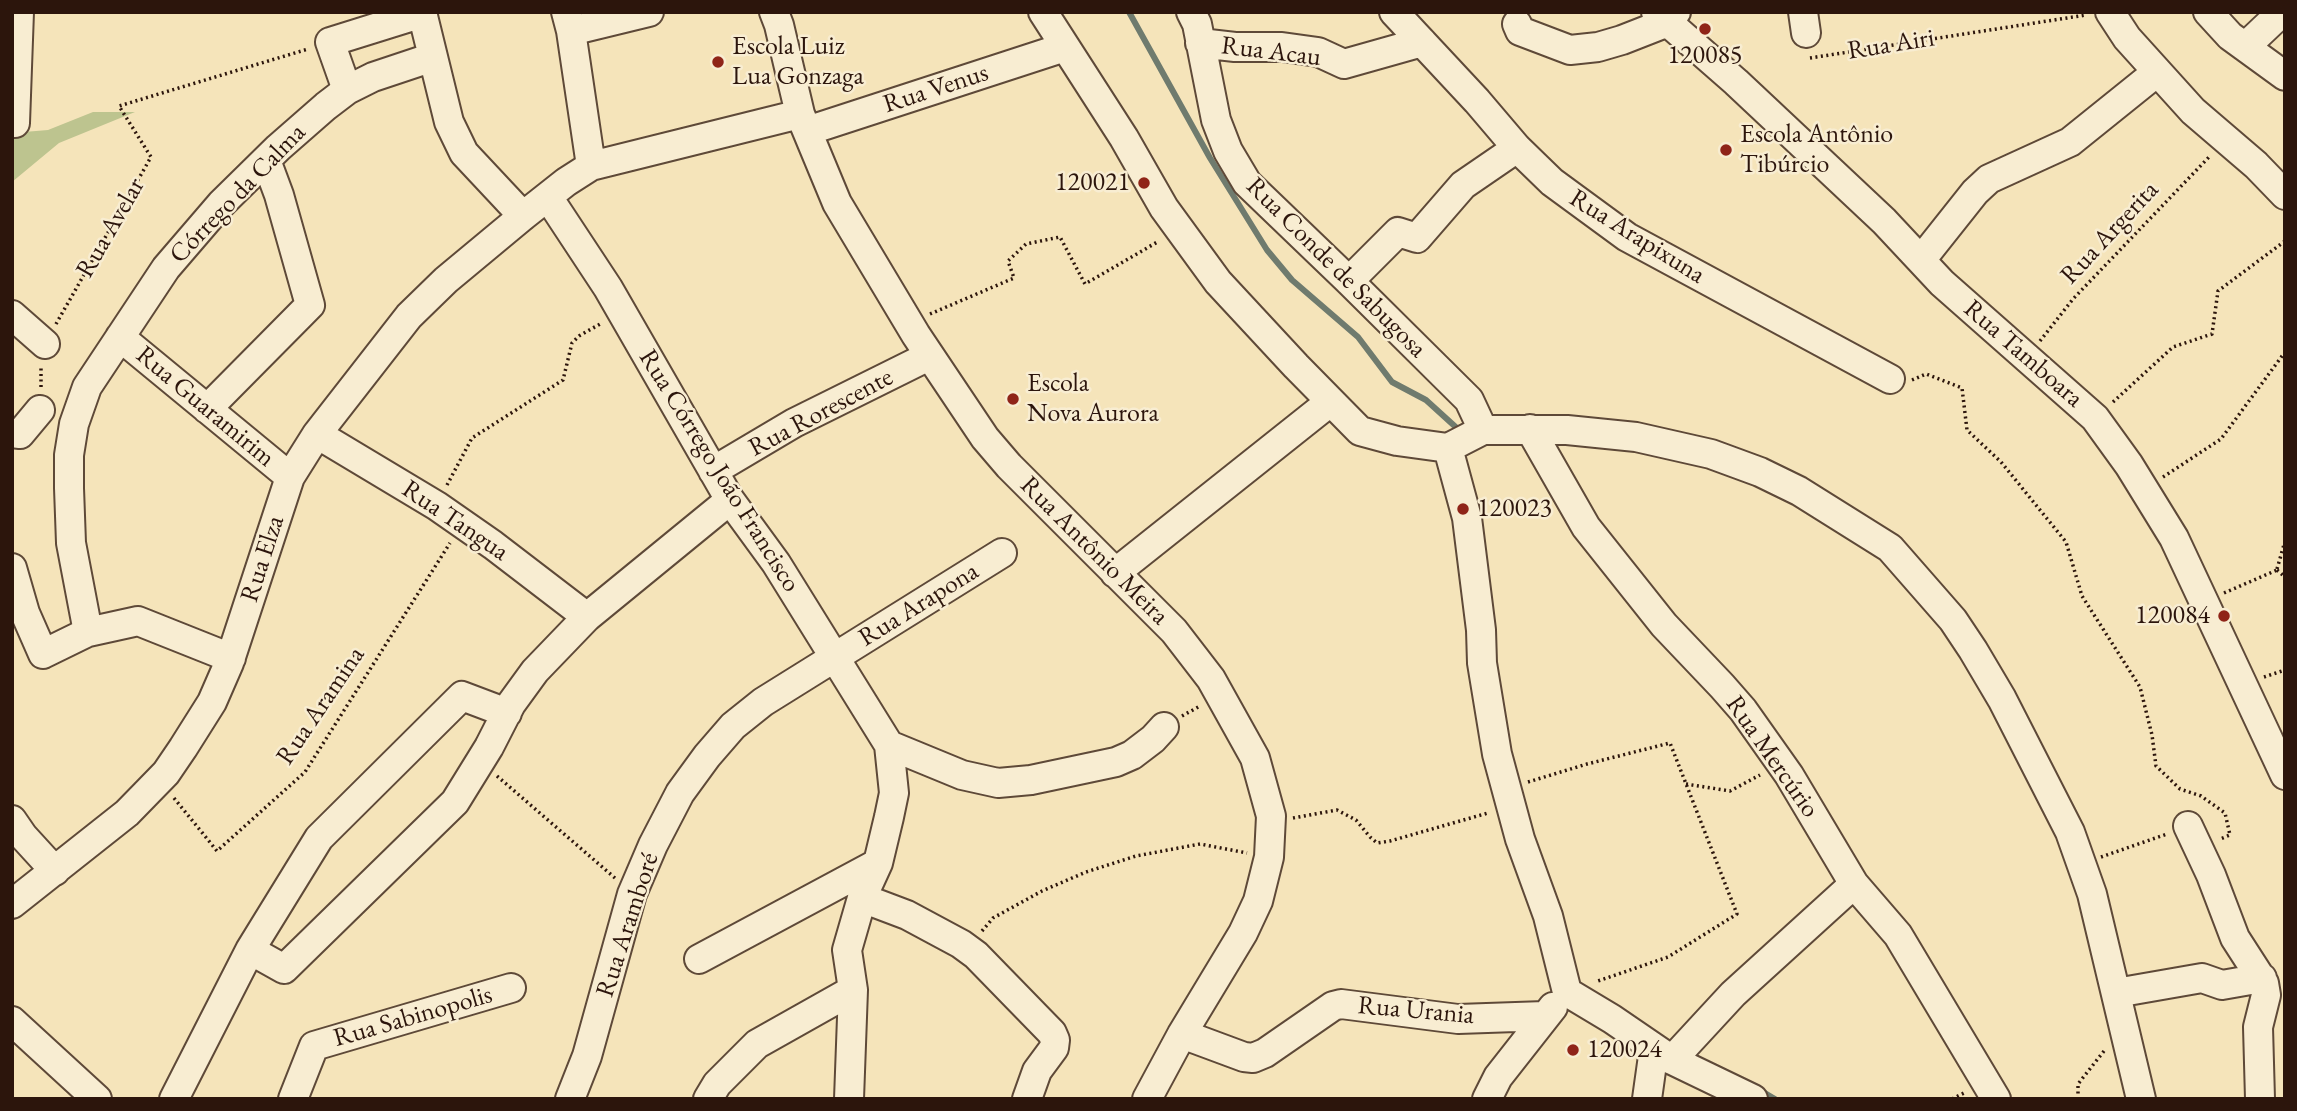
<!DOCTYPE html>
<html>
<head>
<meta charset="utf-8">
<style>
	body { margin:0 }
	#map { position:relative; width:2297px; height:1111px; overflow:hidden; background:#f5e4ba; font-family:"EB Garamond",serif }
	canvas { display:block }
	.frame { position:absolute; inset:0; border:14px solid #2c150c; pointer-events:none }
</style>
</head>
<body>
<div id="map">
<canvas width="2297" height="1111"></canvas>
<div class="frame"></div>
</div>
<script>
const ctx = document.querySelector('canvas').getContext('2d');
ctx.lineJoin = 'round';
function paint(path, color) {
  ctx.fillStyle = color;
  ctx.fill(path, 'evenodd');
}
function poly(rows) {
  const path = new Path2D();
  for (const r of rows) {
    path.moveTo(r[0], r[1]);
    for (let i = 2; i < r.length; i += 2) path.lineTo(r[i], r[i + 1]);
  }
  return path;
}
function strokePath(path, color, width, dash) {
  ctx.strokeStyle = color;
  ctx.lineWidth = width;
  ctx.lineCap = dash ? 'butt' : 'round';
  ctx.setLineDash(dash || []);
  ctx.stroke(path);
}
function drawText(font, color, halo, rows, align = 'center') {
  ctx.font = font + ' "EB Garamond",serif';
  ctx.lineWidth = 5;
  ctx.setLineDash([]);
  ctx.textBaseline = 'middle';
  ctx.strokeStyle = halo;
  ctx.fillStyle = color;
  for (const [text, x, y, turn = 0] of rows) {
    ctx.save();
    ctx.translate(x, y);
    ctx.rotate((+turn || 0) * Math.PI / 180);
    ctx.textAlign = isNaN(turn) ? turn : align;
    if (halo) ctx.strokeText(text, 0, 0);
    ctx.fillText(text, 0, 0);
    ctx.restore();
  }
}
paint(poly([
	[93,112,135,112,59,143,12,182,12,133,48,130]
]), '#bdc48f');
strokePath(poly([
	[1129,12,1210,158,1267,250,1292,280,1358,337,1392,382,1426,400,1459,430],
	[1758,1089,1775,1099]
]), '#6f7b6e', 6);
const minor = poly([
	[422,12,449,122,464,153,523,216],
	[566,12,571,31,591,166],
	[774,12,779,25,800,114,837,203,916,335,985,438,1009,466,1174,631,1211,679,1255,758,1271,816,1269,857,1258,901,1243,933,1182,1034,1147,1099],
	[1043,12,1124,138,1164,208,1218,282,1296,366,1360,431,1397,441,1448,448,1483,430,1567,430,1636,437,1711,454,1760,472,1799,491,1890,548,1953,620,1973,650,2002,699,2070,832,2092,894,2141,1099],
	[1191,12,1197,24,1216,120,1228,151,1247,183,1349,281,1469,400,1483,430],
	[1394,12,1477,101,1517,148,1552,182,1627,237,1890,379],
	[1656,12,1736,82,1884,221,1942,283,2095,418,2129,465,2174,538,2285,775],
	[1803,12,1806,33],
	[2110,12,2127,38,2193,111,2256,165,2285,195],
	[2208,12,2230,36,2285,76],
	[1517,24,1520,31,1570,50,1598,47,1622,40,1668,22,1676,12],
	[571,31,649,12],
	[1200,43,1235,47,1282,47,1318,52,1344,64,1422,42],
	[2245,47,2282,12],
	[347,90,330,42,423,13],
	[15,123,19,12],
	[807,131,1065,47],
	[548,197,608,288,730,500,776,563,889,745,894,793,889,817,878,863,862,898,847,950,853,990,849,1099],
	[1921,260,1975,192,1989,179,2070,142,2157,72],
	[1349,281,1398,232,1417,238,1463,185,1517,148],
	[12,315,45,344],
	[120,337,290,477],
	[207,409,310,305,279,195,266,160],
	[1530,429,1586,527,1664,625,1722,686,1743,710,1789,775,1854,884,1898,935,1996,1099],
	[12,433,20,434,40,410],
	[317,434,437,506,493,545,587,617],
	[1448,448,1467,518,1481,630,1482,663,1497,754,1520,839,1548,916,1567,992,1612,1019,1672,1060,1753,1099],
	[713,471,794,423,929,356],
	[12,568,25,613,43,654,88,632,138,621,231,658],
	[1115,573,1330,402],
	[88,632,71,543,69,488,69,455,74,424,87,387,166,268,221,204,278,148,326,106,347,90,373,77,433,57],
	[889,745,962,775,998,783,1031,780,1116,762,1132,755,1153,739,1164,727],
	[12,820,23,836,55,871],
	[2188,826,2211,875,2235,938,2264,983,2266,995,2258,1027,2260,1099],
	[862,898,907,915,961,944,976,955,1052,1033,1055,1040,1054,1048,1037,1071,1027,1099],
	[12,904,127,813,166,773,183,748,212,702,229,663,290,477,317,434,409,316,446,280,523,216,566,182,591,166,800,114],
	[250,950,284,969,455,802,489,747,511,704,535,671,587,617,730,500],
	[699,959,878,863],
	[2116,993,2202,978,2222,985,2262,978],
	[12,1021,97,1099],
	[1182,1034,1244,1057,1253,1058,1265,1053,1333,1006,1341,1004,1458,1019,1545,1016],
	[1672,1060,1733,994,1854,884],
	[174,1099,250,950,319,838,462,696,507,713],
	[293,1099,314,1046,511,988],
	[570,1099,587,1056,632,894,653,845,680,793,707,756,733,726,763,702,1002,553],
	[708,1099,717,1084,757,1044,853,990],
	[1487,1099,1498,1077,1553,1007],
	[1647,1099,1654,1049]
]);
strokePath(minor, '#5e4938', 32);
strokePath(poly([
	[1810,58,2086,15],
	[930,314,1014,278,1008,261,1026,244,1060,237,1085,284,1159,241],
	[56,324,151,157,119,106,308,49],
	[2040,341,2073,299,2210,156],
	[1912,380,1926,374,1962,388,1967,430,2001,462,2066,542,2082,596,2140,687,2152,735,2156,766,2180,789,2201,796,2225,813,2230,835,2220,839],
	[41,387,41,367],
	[2113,402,2173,347,2212,334,2218,291,2285,241],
	[2163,477,2221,439,2285,352],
	[447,485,472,438,563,380,572,343,579,336,600,324],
	[2277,569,2285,541],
	[2277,570,2285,577],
	[2224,593,2277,570],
	[2264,677,2285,670],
	[1182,716,1200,706],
	[497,776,615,878],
	[1528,782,1587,764,1670,743,1737,914,1668,957,1595,982],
	[1686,784,1730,791,1760,775],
	[174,798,217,851,305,772,450,543],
	[1293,818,1337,810,1356,820,1370,837,1377,843,1390,841,1488,813],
	[2101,857,2167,834],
	[982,931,993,918,1042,891,1086,872,1136,856,1200,844,1247,853],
	[1952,1099,1966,1092],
	[2078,1099,2078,1084,2104,1051]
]), '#2c150c', 3.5, [2, 3.5]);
strokePath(minor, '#f8edd2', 28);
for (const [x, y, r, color] of [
	[1705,29,7,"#8f2418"],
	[718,62,7,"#8f2418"],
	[1726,150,7,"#8f2418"],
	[1144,183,7,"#8f2418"],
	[1013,399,7,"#8f2418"],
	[1463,509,7,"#8f2418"],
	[2224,616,7,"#8f2418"],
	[1573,1050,7,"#8f2418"]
]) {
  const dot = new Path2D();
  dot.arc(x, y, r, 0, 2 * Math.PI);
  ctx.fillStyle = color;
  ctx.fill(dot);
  strokePath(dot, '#f8edd2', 2.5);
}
drawText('26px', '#2c150c', '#f8edd2', [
	["Rua Airi",1891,45,-9],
	["Rua Acau",1271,52,7],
	["Rua Venus",936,89,-18],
	["Córrego da Calma",238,194,-46],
	["Rua Avelar",111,228,-60],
	["Rua Argerita",2110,233,-47],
	["Rua Arapixuna",1637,237,32],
	["Rua Conde de Sabugosa",1336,268,45],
	["Rua Tamboara",2023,354,41],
	["Rua Guaramirim",205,407,40],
	["Rua Rorescente",821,413,-28],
	["Rua Córrego João Francisco",719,471,58],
	["Rua Tangua",455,521,34],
	["Rua Antônio Meira",1094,551,45],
	["Rua Elza",263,559,-72],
	["Rua Arapona",919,605,-32],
	["Rua Aramina",321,706,-56],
	["Rua Mercúrio",1772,757,55],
	["Rua Aramboré",628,925,-72],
	["Rua Urania",1416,1011,5],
	["Rua Sabinopolis",413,1017,-16]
]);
drawText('26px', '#2c150c', '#f8edd2', [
	["Escola Luiz",732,47],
	["Lua Gonzaga",732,77],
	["120085",1705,56,"center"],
	["Escola Antônio",1740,135],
	["Tibúrcio",1740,165],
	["120021",1130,183,"right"],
	["Escola",1027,384],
	["Nova Aurora",1027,414],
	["120023",1477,509],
	["120084",2210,616,"right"],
	["120024",1587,1050]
], 'left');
</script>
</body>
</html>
